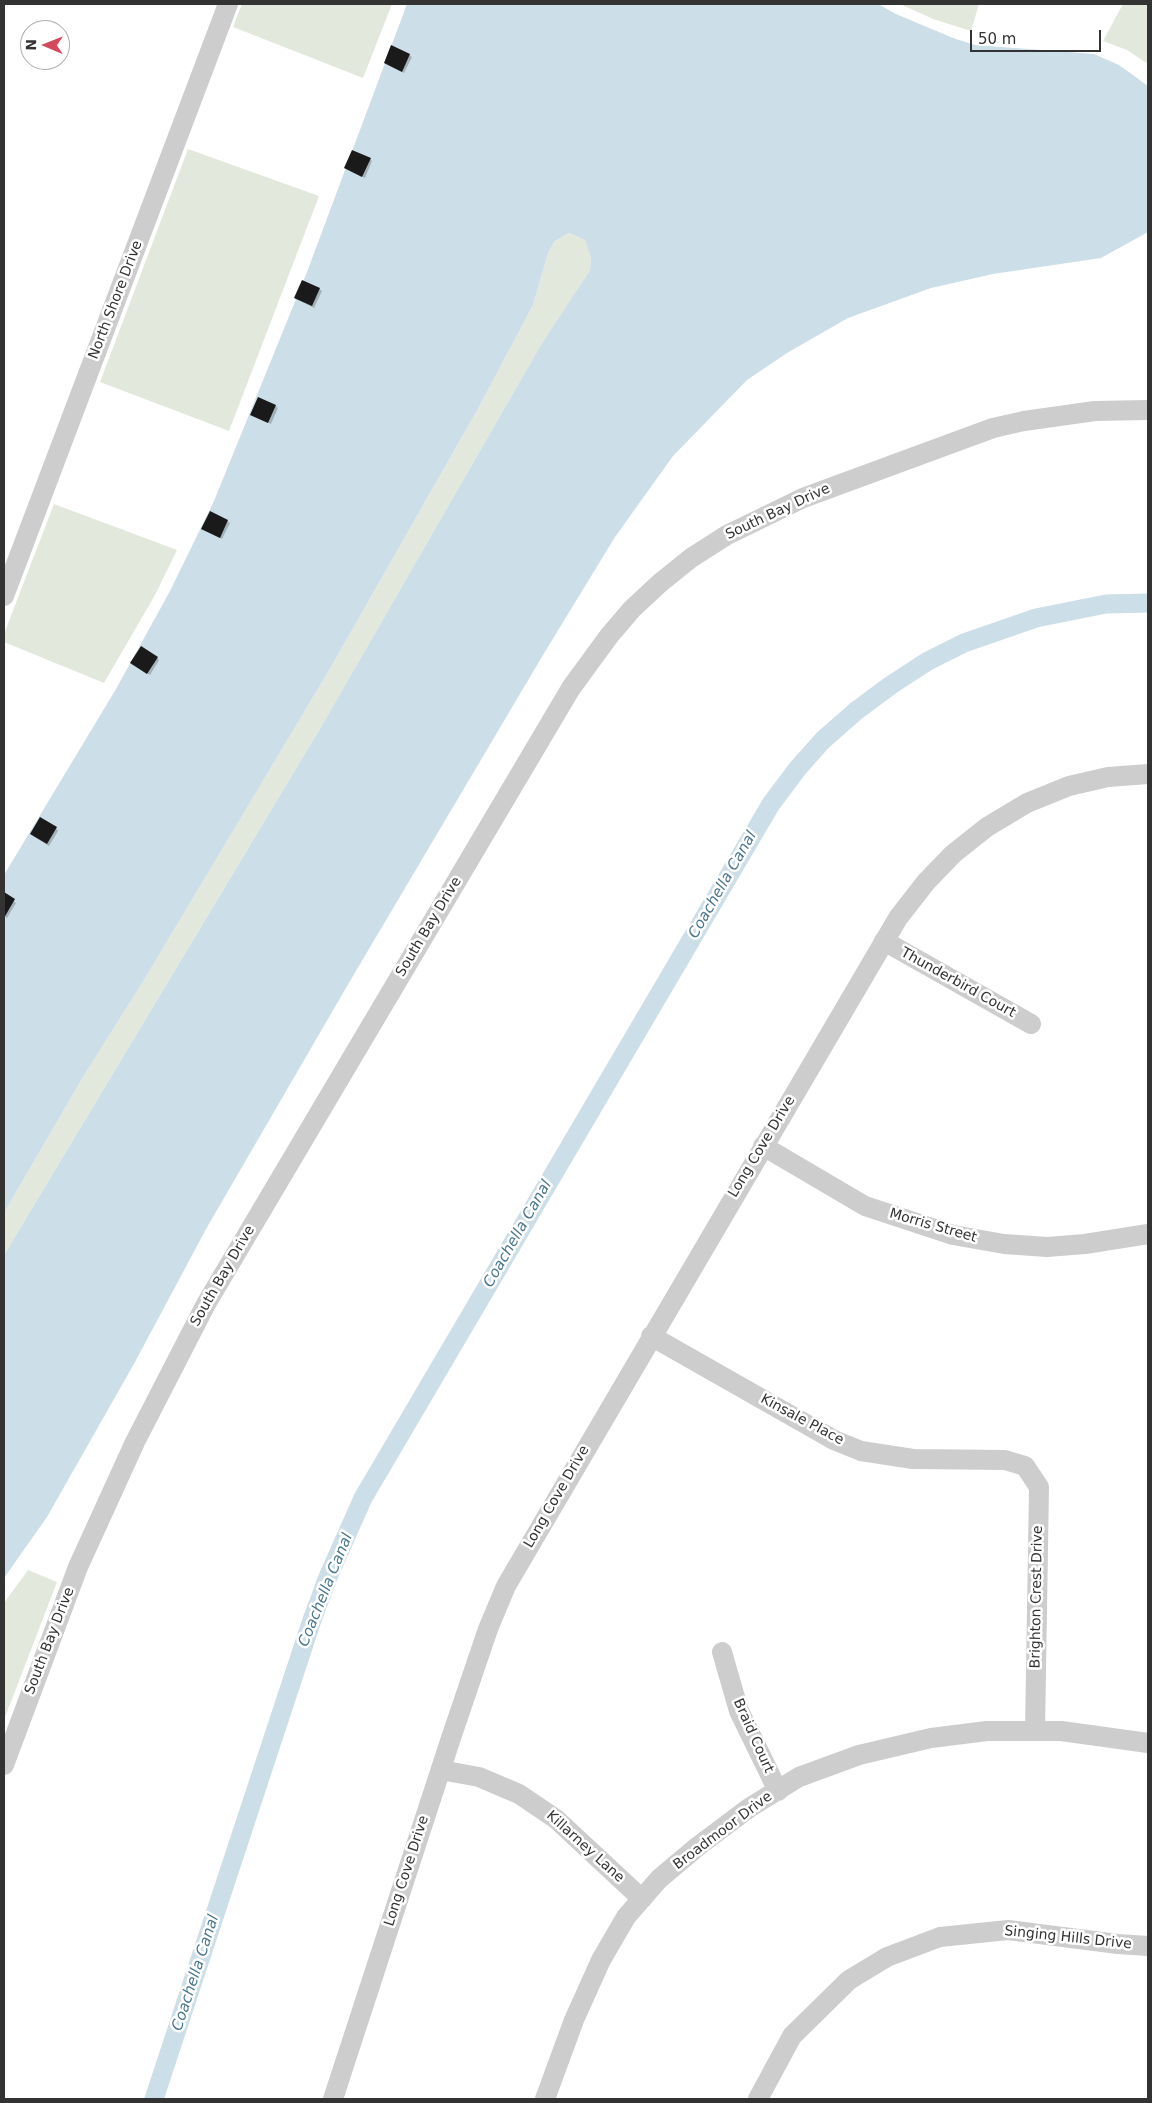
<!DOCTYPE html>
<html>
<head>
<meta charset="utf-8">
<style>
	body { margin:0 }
	#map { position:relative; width:1152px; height:2103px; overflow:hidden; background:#fff; font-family:"DejaVu Sans",sans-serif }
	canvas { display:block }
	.frame { position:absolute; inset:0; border:5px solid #333; pointer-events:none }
	.north { position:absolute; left:20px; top:20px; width:50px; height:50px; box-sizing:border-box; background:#fff; border:1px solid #adadad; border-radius:50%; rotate:271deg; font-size:14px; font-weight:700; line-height:20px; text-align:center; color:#333 }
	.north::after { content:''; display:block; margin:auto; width:18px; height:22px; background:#d44a5c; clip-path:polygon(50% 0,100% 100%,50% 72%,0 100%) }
	.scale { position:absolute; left:970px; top:30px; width:131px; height:22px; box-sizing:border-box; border:2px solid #333; border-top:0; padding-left:6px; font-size:15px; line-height:18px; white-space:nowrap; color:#333; -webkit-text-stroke:4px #fff; paint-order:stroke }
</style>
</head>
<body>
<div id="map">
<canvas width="1152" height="2103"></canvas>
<div class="frame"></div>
<div class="north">N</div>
<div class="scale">50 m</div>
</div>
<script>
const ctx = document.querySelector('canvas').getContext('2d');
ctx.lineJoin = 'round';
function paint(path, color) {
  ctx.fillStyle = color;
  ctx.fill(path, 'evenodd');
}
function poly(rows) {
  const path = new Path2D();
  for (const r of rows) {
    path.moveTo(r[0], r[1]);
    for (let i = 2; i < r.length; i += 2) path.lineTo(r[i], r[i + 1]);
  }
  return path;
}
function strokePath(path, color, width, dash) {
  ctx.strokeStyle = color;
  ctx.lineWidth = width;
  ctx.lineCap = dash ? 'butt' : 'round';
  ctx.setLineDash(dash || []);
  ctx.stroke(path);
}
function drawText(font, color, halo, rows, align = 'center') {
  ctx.font = font + ' "DejaVu Sans",sans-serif';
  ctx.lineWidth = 5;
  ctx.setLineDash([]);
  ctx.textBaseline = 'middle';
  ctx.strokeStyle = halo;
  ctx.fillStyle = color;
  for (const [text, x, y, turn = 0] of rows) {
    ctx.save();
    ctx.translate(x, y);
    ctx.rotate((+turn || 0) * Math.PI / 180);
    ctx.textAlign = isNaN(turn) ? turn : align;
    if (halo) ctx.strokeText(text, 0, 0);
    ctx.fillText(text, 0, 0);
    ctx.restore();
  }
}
paint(poly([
	[242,4,392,4,363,78,233,27],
	[900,4,979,4,971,31,933,19],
	[1123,4,1148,4,1148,64,1127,50,1103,41],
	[188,149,319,196,229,431,100,382],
	[569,233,585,240,591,259,590,270,542,343,321,727,4,1255,4,1213,83,1077,144,980,331,667,479,407,533,305,548,253,555,241],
	[54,504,177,550,155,595,104,683,4,642,4,634],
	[28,1570,57,1582,4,1720,4,1603]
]), '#e3e8dd');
paint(poly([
	[407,4,878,4,896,14,953,38,975,45,1094,54,1119,65,1148,86,1148,232,1101,258,993,274,931,288,848,318,787,353,747,380,673,456,615,537,543,655,350,981,206,1229,135,1362,47,1517,4,1578,4,1255,321,727,542,343,590,270,591,259,585,240,569,233,555,241,548,253,533,305,479,407,331,667,144,980,83,1077,4,1213,4,875,116,689,170,591,214,501,307,272]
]), '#ccdee7');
paint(poly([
	[409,55,412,57,404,73,385,63],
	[370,159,372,161,365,178,346,168],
	[319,289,322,291,314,308,295,298],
	[276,406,278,408,271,424,251,415],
	[227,521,230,523,222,539,203,529],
	[157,658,159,660,150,675,134,665],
	[56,828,58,831,49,846,33,836],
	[4,894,16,903,7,918,4,916]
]), '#0003');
strokePath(poly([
	[154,2099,312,1620,328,1577,363,1498,771,804,798,768,823,740,856,711,891,685,928,661,964,643,1036,618,1106,604,1148,603]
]), '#ccdee7', 19);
paint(poly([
	[391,45,410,54,402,72,384,63],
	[352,150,371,158,362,177,344,168],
	[302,280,320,288,312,306,294,298],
	[258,397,276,405,268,423,250,415],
	[210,511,228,520,220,538,201,529],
	[141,646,158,657,147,674,130,663],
	[40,817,57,827,47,844,30,834],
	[4,892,15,899,4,918]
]), '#1a1a1a');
strokePath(poly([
	[4,596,228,4],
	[884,941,1031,1024],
	[763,1146,865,1206,953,1235,1004,1244,1047,1247,1085,1244,1148,1234],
	[651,1336,834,1440,861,1451,913,1459,1005,1460,1025,1466,1039,1487,1035,1731],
	[722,1652,739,1711,778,1791],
	[4,1765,78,1567,135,1442,206,1304,571,688,609,636,632,609,660,583,691,558,727,535,803,498,993,428,1024,421,1095,411,1148,410],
	[441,1770,479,1777,519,1794,556,1819,642,1899],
	[333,2099,451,1738,488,1629,506,1586,898,918,926,882,953,854,987,827,1027,803,1069,786,1108,777,1148,774],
	[545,2099,574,2020,601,1960,626,1917,659,1879,697,1847,749,1808,799,1777,859,1755,931,1738,987,1731,1061,1731,1148,1743],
	[758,2099,792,2036,849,1980,887,1957,940,1937,1008,1930,1118,1944,1148,1946]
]), '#cdcdcd', 20);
drawText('14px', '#333', '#fff', [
	["North Shore Drive",116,300,-69],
	["South Bay Drive",778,512,-25],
	["South Bay Drive",429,927,-59],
	["Thunderbird Court",958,983,29],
	["Long Cove Drive",762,1147,-59],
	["Morris Street",933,1226,16],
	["South Bay Drive",223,1276,-60],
	["Kinsale Place",802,1420,28],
	["Long Cove Drive",557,1497,-60],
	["Brighton Crest Drive",1037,1597,-89],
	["South Bay Drive",50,1641,-69],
	["Braid Court",753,1736,66],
	["Broadmoor Drive",723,1831,-37],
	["Killarney Lane",585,1847,42],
	["Long Cove Drive",407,1871,-72],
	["Singing Hills Drive",1068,1938,6]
]);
drawText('italic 15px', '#48768e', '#fff', [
	["Coachella Canal",723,885,-60],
	["Coachella Canal",518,1234,-60],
	["Coachella Canal",326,1590,-68],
	["Coachella Canal",196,1973,-72]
]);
</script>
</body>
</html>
